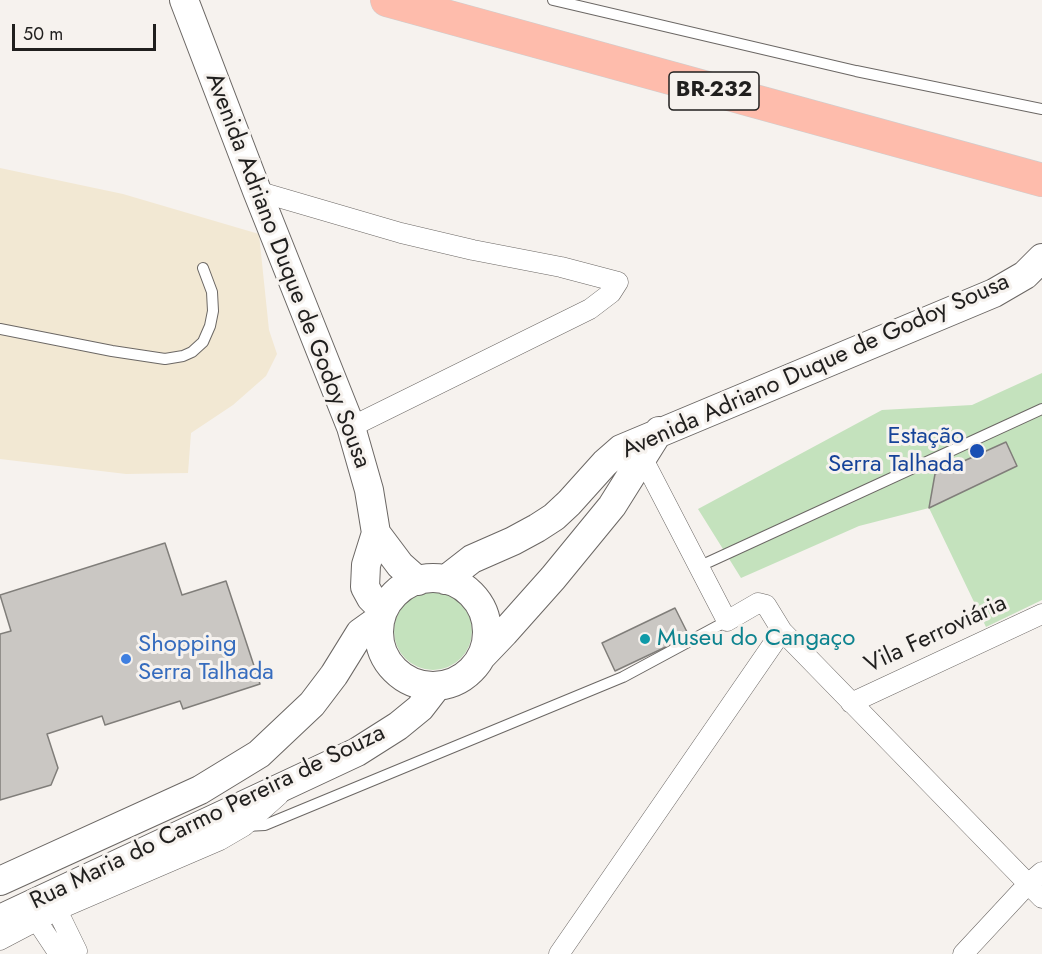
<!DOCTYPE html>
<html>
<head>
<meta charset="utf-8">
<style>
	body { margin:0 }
	#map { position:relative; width:1042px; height:954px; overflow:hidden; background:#f6f2ee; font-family:Jost,sans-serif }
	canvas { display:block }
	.scale { position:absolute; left:12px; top:24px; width:144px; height:27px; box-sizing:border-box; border:3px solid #201f1e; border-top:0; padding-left:8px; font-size:18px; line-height:21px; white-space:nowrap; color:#201f1e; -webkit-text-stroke:4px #f6f2ee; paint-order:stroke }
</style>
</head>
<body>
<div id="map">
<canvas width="1042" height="954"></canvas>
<div class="scale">50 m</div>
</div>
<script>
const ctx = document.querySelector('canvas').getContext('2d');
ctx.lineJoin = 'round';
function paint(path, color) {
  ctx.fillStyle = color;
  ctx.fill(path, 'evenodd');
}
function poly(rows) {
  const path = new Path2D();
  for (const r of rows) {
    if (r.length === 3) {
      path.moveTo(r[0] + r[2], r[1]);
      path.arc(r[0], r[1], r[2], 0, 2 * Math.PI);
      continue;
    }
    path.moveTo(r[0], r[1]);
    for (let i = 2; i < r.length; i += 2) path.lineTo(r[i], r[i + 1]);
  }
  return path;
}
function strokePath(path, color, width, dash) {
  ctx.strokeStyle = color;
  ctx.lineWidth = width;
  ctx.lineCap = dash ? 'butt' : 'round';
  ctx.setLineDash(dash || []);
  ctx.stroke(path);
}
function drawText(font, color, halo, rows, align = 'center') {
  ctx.font = font + ' Jost,sans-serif';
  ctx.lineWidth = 6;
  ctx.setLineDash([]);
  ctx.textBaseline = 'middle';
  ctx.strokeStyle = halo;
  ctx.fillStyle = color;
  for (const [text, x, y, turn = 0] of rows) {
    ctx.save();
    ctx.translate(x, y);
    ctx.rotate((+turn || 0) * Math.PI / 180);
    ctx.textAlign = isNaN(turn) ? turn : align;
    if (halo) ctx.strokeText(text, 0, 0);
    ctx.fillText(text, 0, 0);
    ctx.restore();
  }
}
paint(poly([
	[0,168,123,194,259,234,269,330,277,354,266,376,233,405,191,433,188,473,126,474,0,459]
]), '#f2e8d3');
paint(poly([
	[1042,373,1042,600,986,627,929,508,859,526,741,578,698,509,882,410,972,405],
	[433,631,39]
]), '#c4e2bd');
const building = poly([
	[1006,442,1017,466,929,508,935,474,1006,442],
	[165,543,182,595,226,581,260,684,183,709,180,701,105,725,102,716,47,734,58,768,51,785,0,800,0,634,11,631,0,595,165,543],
	[675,608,689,636,615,671,602,643,675,608]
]);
paint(building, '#cac7c3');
strokePath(building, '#807e7a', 1.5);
const service = poly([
	[553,0,856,71,1042,109],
	[0,329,112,351,165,359,183,356,192,352,203,342,210,326,213,311,212,292,203,268],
	[698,567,1042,409],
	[246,826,265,825,623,677,727,621]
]);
const minor = poly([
	[257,191,401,233,473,250,561,267,618,282,611,293,590,309,351,427],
	[637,452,643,459,727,621,758,603,766,605,782,631,1042,898],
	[851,703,1042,614],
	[37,921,59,954],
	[0,940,57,910],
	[76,954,77,951,57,910,220,840,244,826,279,795],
	[559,954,782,631],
	[963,954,1028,884,1042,872]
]);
const secondary = poly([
	[184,0,257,191,351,427,369,490,376,533,366,565,365,587,371,598,383,610],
	[376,533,400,565,418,581],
	[433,632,54],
	[445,580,472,559,513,541,537,528,554,517,569,503,605,463,621,449,994,293,1025,275,1042,258],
	[482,656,504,633,553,578,612,506,659,431],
	[0,881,200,790,259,754,312,704,334,675,360,633,381,618],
	[0,919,357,752,398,726,420,708,437,686]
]);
const trunk = poly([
	[387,0,1042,180]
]);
strokePath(service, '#6b6764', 12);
strokePath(minor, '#6b6764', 21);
strokePath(secondary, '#6b6764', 30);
strokePath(trunk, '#cecece', 34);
strokePath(service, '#fff', 10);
strokePath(minor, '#fff', 20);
strokePath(secondary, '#fff', 28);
strokePath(trunk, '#febcac', 33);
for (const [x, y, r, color] of [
	[977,451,8,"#1a4fb4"],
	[645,639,6,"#0f9aa8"],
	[126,659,6,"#3f7fe0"]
]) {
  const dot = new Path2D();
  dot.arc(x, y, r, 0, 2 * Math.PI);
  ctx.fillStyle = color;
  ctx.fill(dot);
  strokePath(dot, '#f6f2ee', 2);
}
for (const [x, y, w] of [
	[714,91,90]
]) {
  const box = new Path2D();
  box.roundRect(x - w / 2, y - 19, w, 38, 4.5);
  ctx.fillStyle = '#f6f2ee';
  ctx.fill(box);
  strokePath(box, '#201f1e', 1.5);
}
drawText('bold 22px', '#201f1e', null, [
	["BR-232",714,91]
]);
drawText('24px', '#201f1e', '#f6f2ee', [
	["Avenida Adriano Duque de Godoy Sousa",287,271,69],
	["Avenida Adriano Duque de Godoy Sousa",816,367,-24],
	["Vila Ferroviária",936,635,-25],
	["Rua Maria do Carmo Pereira de Souza",208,818,-26]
]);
drawText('24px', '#164399', '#f6f2ee', [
	["Estação",964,437],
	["Serra Talhada",964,465]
], 'right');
drawText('24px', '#0d838f', '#f6f2ee', [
	["Museu do Cangaço",657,639]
], 'left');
drawText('24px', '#366cbe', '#f6f2ee', [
	["Shopping",138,645],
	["Serra Talhada",138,673]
], 'left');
</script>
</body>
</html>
